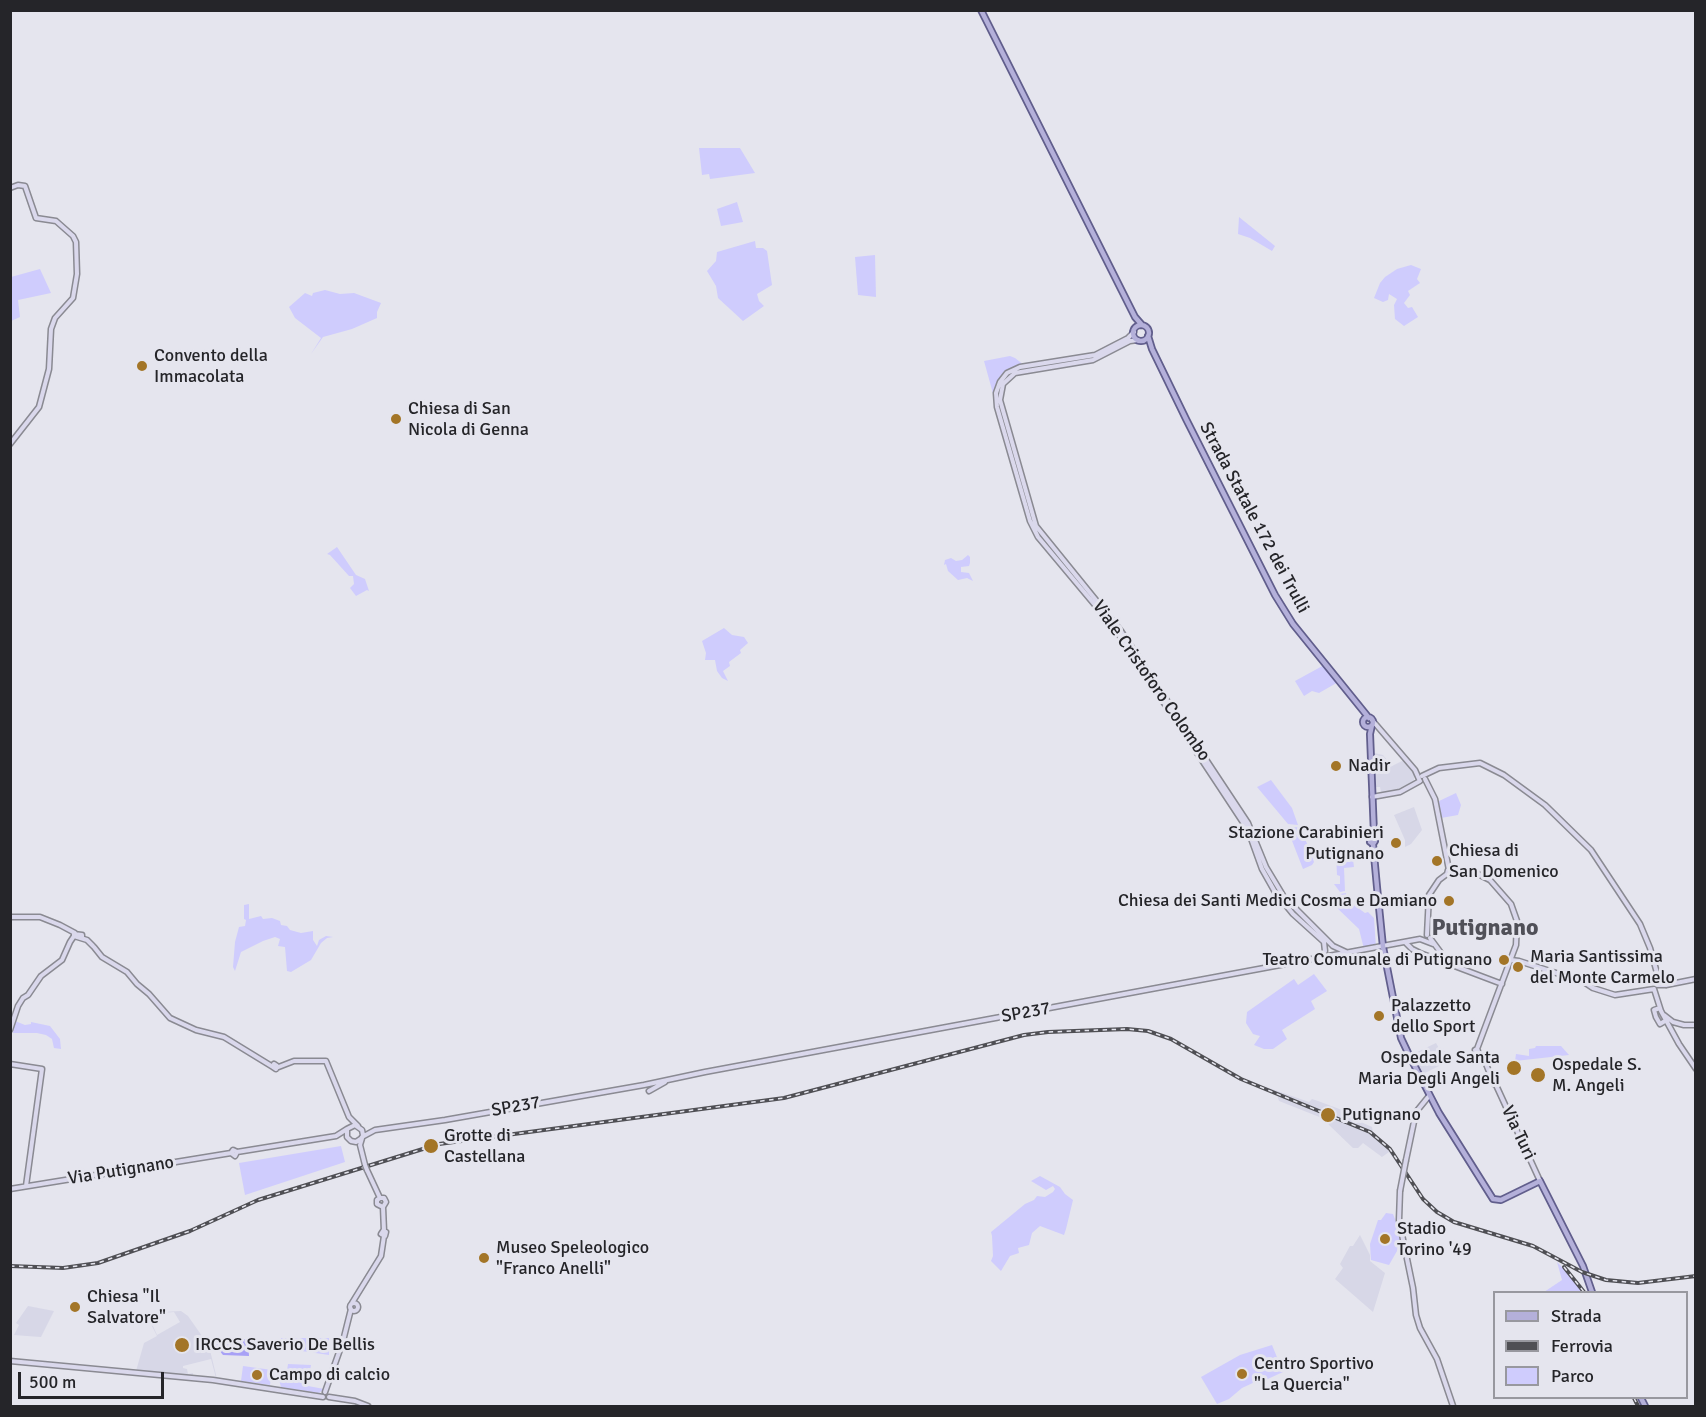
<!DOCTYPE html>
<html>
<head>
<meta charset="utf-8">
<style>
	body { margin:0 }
	#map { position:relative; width:1706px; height:1417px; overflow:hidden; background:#e5e5ee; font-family:Signika,sans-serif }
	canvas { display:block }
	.frame { position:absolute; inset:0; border:12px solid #252529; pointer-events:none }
	.legend { position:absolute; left:1493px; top:1291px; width:195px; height:108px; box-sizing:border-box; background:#e5e5ee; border:2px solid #98989f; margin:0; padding:8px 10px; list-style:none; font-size:18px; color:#252529 }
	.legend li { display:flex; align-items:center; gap:12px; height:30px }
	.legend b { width:30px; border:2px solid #98989f }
	.scale { position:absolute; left:18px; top:1372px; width:146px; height:27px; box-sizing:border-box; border:3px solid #252529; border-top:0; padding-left:8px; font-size:18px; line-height:21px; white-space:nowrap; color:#252529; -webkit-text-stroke:4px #e5e5ee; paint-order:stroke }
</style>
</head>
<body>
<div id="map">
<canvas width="1706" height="1417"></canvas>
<div class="frame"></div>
<ul class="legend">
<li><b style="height:8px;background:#b4b0da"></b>Strada</li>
<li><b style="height:8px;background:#4f4f54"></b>Ferrovia</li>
<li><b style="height:16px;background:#cfccfd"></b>Parco</li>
</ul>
<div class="scale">500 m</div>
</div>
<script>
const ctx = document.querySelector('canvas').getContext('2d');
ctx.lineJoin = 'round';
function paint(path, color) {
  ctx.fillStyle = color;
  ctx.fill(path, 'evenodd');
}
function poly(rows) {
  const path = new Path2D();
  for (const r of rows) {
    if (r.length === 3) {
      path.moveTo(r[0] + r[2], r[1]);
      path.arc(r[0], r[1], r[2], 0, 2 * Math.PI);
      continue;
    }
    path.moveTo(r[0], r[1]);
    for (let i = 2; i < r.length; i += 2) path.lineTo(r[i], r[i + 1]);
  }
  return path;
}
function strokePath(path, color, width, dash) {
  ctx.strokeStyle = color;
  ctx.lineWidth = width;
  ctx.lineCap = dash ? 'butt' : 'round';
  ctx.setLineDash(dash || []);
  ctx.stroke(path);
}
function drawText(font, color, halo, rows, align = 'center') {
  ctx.font = font + ' Signika,sans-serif';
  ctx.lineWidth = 6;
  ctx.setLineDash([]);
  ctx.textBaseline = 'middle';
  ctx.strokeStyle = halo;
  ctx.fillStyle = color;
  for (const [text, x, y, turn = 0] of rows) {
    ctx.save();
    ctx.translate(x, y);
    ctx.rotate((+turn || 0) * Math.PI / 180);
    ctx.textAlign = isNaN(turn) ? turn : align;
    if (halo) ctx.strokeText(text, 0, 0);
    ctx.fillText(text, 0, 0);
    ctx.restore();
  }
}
paint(poly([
	[1374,753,1383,755,1392,766,1404,760,1414,774,1414,780,1401,790,1381,792,1380,787,1375,787],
	[1414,807,1422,830,1411,844,1405,847,1405,840,1394,815],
	[1436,1043,1441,1052,1445,1051,1449,1061,1421,1075,1411,1055],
	[1266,1087,1309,1102,1312,1099,1318,1101,1342,1110,1341,1112,1349,1116,1350,1112,1355,1115,1354,1119,1372,1127,1373,1132,1392,1150,1407,1175,1407,1178,1389,1152,1382,1157,1363,1143,1358,1148,1353,1148,1329,1125,1327,1120,1279,1101,1277,1095,1263,1088],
	[1360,1235,1370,1255,1370,1261,1385,1273,1373,1312,1335,1279,1343,1268,1340,1264,1350,1246,1353,1246],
	[28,1306,54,1311,41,1337,14,1335,19,1325,16,1323],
	[181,1311,188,1316,209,1346,217,1379,136,1371,144,1343,157,1336,151,1324,162,1312],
	[174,1312,180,1322,157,1335,152,1324,162,1313],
	[211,1359,216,1378,193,1376,193,1373,188,1374,187,1369,183,1368,183,1366]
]), '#d7d7e7');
paint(poly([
	[699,148,740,148,755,173,710,179,709,174,702,175],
	[737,202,743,222,721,226,717,209],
	[1239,217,1275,246,1272,251,1250,238,1238,234],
	[755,241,756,248,763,248,767,251,772,285,757,294,759,301,764,306,743,321,718,298,716,286,707,271,716,261,717,252],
	[875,255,876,297,858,295,855,257],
	[1411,265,1421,269,1417,279,1420,283,1408,291,1410,295,1404,303,1408,308,1412,307,1418,317,1404,326,1395,319,1394,305,1397,299,1389,294,1388,300,1383,302,1374,298,1380,283,1385,277,1397,269],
	[40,269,51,293,18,300,20,317,11,321,11,277],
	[325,290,340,294,354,293,381,303,377,312,377,318,352,329,323,337,311,354,321,338,295,318,289,307,305,293,312,296,313,293],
	[1010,356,1015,358,1024,365,1006,372,995,390,994,397,984,361],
	[337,547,356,575,365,579,369,591,367,590,356,596,350,588,354,584,353,576,349,576,330,555,327,554],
	[968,555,970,557,970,563,969,566,961,567,961,572,969,573,973,581,967,578,958,580,948,571,946,564,944,565,945,560,951,558,956,561,962,560],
	[724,628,732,635,744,637,748,643,740,650,741,653,729,662,730,666,723,671,728,681,722,678,717,671,715,660,705,660,706,653,702,641],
	[1326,664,1340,681,1319,693,1312,691,1304,696,1295,681],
	[1271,780,1292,808,1298,825,1288,824,1257,787],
	[1456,793,1461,805,1458,815,1441,818,1437,802],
	[1299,827,1301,828,1314,862,1312,865,1303,869,1287,828],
	[1352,852,1354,867,1344,868,1345,891,1340,892,1334,884,1340,884,1340,876,1337,875,1336,853],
	[1346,893,1347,900,1365,913,1368,912,1374,918,1376,948,1364,949,1359,929,1334,905,1340,894],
	[249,904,249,919,261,916,263,919,272,918,280,921,281,925,287,926,290,930,301,933,313,931,313,940,317,946,319,940,326,936,333,937,327,938,321,943,311,960,291,972,287,971,285,947,278,946,280,939,275,937,263,941,241,952,235,971,233,967,235,942,239,927,245,926,246,920,244,919,244,905],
	[1314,974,1327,991,1311,1001,1315,1009,1282,1030,1287,1039,1273,1049,1264,1049,1254,1045,1260,1036,1253,1034,1246,1023,1247,1012,1294,979,1298,985],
	[15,1021,25,1025,31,1024,31,1022,50,1026,60,1039,61,1049,54,1048,52,1039,46,1035,37,1033,13,1033],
	[1536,1046,1561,1046,1569,1055,1515,1061,1516,1054,1529,1056,1529,1049,1535,1048],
	[341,1146,345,1162,245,1195,239,1163],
	[1040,1176,1060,1187,1065,1194,1073,1200,1066,1229,1064,1235,1040,1226,1032,1233,1029,1245,1018,1248,1019,1253,1010,1256,1001,1271,991,1261,993,1256,992,1236,991,1232,1025,1204,1034,1200,1037,1196,1045,1197,1053,1192,1055,1189,1053,1186,1046,1190,1031,1181],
	[1386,1213,1393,1214,1401,1234,1397,1251,1389,1265,1371,1260,1370,1244,1378,1220,1381,1220],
	[1557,1262,1574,1279,1583,1292,1544,1292,1562,1280],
	[281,1338,329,1338,329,1355,281,1348],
	[1272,1345,1283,1372,1259,1383,1257,1381,1242,1388,1229,1399,1217,1404,1201,1377,1240,1355],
	[288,1364,311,1365,310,1371,315,1372,314,1379,309,1378,308,1386,324,1389,319,1393,281,1387,278,1376,286,1377],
	[243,1366,272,1370,270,1385,241,1381]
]), '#cfccfd');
paint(poly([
	[223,1339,248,1339,249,1356,223,1355,215,1345]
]), '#a8a1f6');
const secondary = poly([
	[10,188,18,185,25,186,36,218,56,221,73,236,76,242,77,274,73,298,55,318,51,329,49,369,39,407,10,444],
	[1134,332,1128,338,1095,355,1020,367,1007,373,1000,382,996,393,997,407,1030,521,1038,537,1115,629,1217,783,1248,830,1262,869,1275,892,1293,914,1324,942,1325,951,1320,958],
	[1138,340,1130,341,1093,360,1015,373,1003,384,1000,400,1036,526,1121,631,1248,823,1266,867,1284,897,1333,946,1348,953],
	[1372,720,1415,770,1419,779],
	[1422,776,1439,768,1480,763,1504,775,1545,805,1591,850,1640,924,1650,948,1659,980,1666,985],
	[1425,779,1435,799,1449,870],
	[1372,797,1400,792,1420,781],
	[1448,870,1452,872,1450,875,1447,874,1448,870],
	[1452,872,1470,870,1490,880,1511,904,1517,921,1516,945,1477,1049],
	[10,917,40,917,60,925,75,933],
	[1427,935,1429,895,1439,880,1447,874],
	[74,936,87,940,93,946],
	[1430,938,1447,961],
	[1406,943,1412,949,1420,953,1502,984],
	[94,947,102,957,127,972,137,984,149,994,170,1018,196,1030,224,1037,273,1067],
	[1511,960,1519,961,1584,982,1593,988,1615,995,1654,989],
	[1657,985,1666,985,1696,979],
	[1654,989,1661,1011,1679,1044,1696,1069],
	[1660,1008,1654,1010,1656,1017,1660,1024,1665,1021],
	[1664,1015,1673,1022,1684,1025,1696,1025],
	[10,1030,18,1006,23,998,28,995,41,976,62,960,70,942,74,936,74,934,82,935,82,938],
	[1477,1049,1478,1051,1476,1053,1475,1050,1477,1049],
	[1478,1052,1486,1064,1494,1084],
	[10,1064,42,1069,26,1186],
	[274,1064,277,1066,276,1069,273,1067,274,1064],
	[276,1068,294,1061,326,1061,349,1117,358,1126],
	[1496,1085,1540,1181],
	[649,1091,665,1082],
	[362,1137,375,1130,445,1120,644,1085,705,1072,1420,939,1433,944],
	[362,1138,356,1142,351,1141,347,1137,347,1129,355,1125,362,1130,363,1135,360,1145,365,1165],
	[237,1152,233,1150,231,1153,235,1156,237,1152,336,1136,347,1129],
	[1406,1160,1416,1112,1429,1096],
	[367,1170,380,1198],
	[10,1189,231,1153],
	[1400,1191,1399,1220,1413,1288,1416,1315,1420,1328,1437,1359,1453,1406],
	[383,1207,377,1204,377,1200,380,1198,384,1198,386,1202,383,1207,384,1231],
	[383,1231,386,1232,385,1236,381,1234,383,1231],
	[352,1303,381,1256,384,1236],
	[354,1307,4],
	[10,1361,213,1380,323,1397],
	[325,1392,343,1341,351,1309],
	[329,1397,355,1401,368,1406]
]);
const primary = poly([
	[981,10,1135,317,1142,325],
	[1141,333,8],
	[1148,336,1152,349,1186,419,1275,595,1293,624,1369,718],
	[1368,722,5],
	[1372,725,1370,734,1374,834,1370,842,1373,844],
	[1373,839,1375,841,1373,844,1377,887,1383,947,1401,1038,1410,1057,1439,1113,1493,1199,1501,1200,1540,1181,1583,1266,1592,1292],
	[1641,1398,1645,1406]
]);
strokePath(secondary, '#8a8a92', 7);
strokePath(primary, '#615e8c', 8);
strokePath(secondary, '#dad8ec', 4);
strokePath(primary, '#b4b0da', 4.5);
const rail = poly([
	[10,1266,63,1268,98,1263,190,1231,258,1200,439,1144,784,1098,1024,1035,1048,1032,1127,1029,1148,1031,1171,1039,1241,1079,1370,1132,1390,1149,1423,1199,1437,1212,1454,1222,1533,1246,1582,1272,1606,1280,1638,1283,1696,1276],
	[1564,1267,1584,1292],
	[1634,1398,1638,1406]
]);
strokePath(rail, '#4f4f54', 4);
strokePath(rail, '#e5e5ee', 1.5, [4.5]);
const secondaryBridge = poly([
	[365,1165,367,1170],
	[1400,1191,1406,1160]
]);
strokePath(secondaryBridge, '#8a8a92', 7, []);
strokePath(secondaryBridge, '#dad8ec', 4);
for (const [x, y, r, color] of [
	[142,366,6,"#a37527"],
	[396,419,6,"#a37527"],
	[1336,766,6,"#a37527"],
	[1396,843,6,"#a37527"],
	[1437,861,6,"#a37527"],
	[1449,901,6,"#a37527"],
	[1504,960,6,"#a37527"],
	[1518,967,6,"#a37527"],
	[1379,1016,6,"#a37527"],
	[1514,1068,8,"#a37527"],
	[1538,1075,8,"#a37527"],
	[1328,1115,8,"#a37527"],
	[431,1146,8,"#a37527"],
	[1385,1239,6,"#a37527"],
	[484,1258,6,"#a37527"],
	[75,1307,6,"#a37527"],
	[182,1345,8,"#a37527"],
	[1242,1374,6,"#a37527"],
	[257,1375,6,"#a37527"]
]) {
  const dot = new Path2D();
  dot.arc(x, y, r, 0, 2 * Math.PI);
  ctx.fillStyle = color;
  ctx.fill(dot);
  strokePath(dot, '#e5e5ee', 2);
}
drawText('18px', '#252529', '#e5e5ee', [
	["Convento della",154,356],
	["Immacolata",154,377],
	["Chiesa di San",408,409],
	["Nicola di Genna",408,430],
	["Nadir",1348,766],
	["Stazione Carabinieri",1384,833,"right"],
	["Putignano",1384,854,"right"],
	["Chiesa di",1449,851],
	["San Domenico",1449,872],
	["Chiesa dei Santi Medici Cosma e Damiano",1437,901,"right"],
	["Maria Santissima",1530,957],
	["del Monte Carmelo",1530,978],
	["Teatro Comunale di Putignano",1492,960,"right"],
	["Palazzetto",1391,1006],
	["dello Sport",1391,1027],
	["Ospedale Santa",1500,1058,"right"],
	["Maria Degli Angeli",1500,1079,"right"],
	["Ospedale S.",1552,1065],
	["M. Angeli",1552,1086],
	["Putignano",1342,1115],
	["Grotte di",444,1136],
	["Castellana",444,1157],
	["Stadio",1397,1229],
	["Torino '49",1397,1250],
	["Museo Speleologico",496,1248],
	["\"Franco Anelli\"",496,1269],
	["Chiesa \"Il",87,1297],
	["Salvatore\"",87,1318],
	["IRCCS Saverio De Bellis",195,1345],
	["Centro Sportivo",1254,1364],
	["\"La Quercia\"",1254,1385],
	["Campo di calcio",269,1375]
], 'left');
drawText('18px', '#252529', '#e5e5ee', [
	["Strada Statale 172 dei Trulli",1254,518,62],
	["Viale Cristoforo Colombo",1151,681,55],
	["SP237",1026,1013,-10],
	["SP237",516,1107,-10],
	["Via Turi",1518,1133,65],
	["Via Putignano",121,1171,-9]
]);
drawText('bold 24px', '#505058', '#e5e5ee', [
	["Putignano",1485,929]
]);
</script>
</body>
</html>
